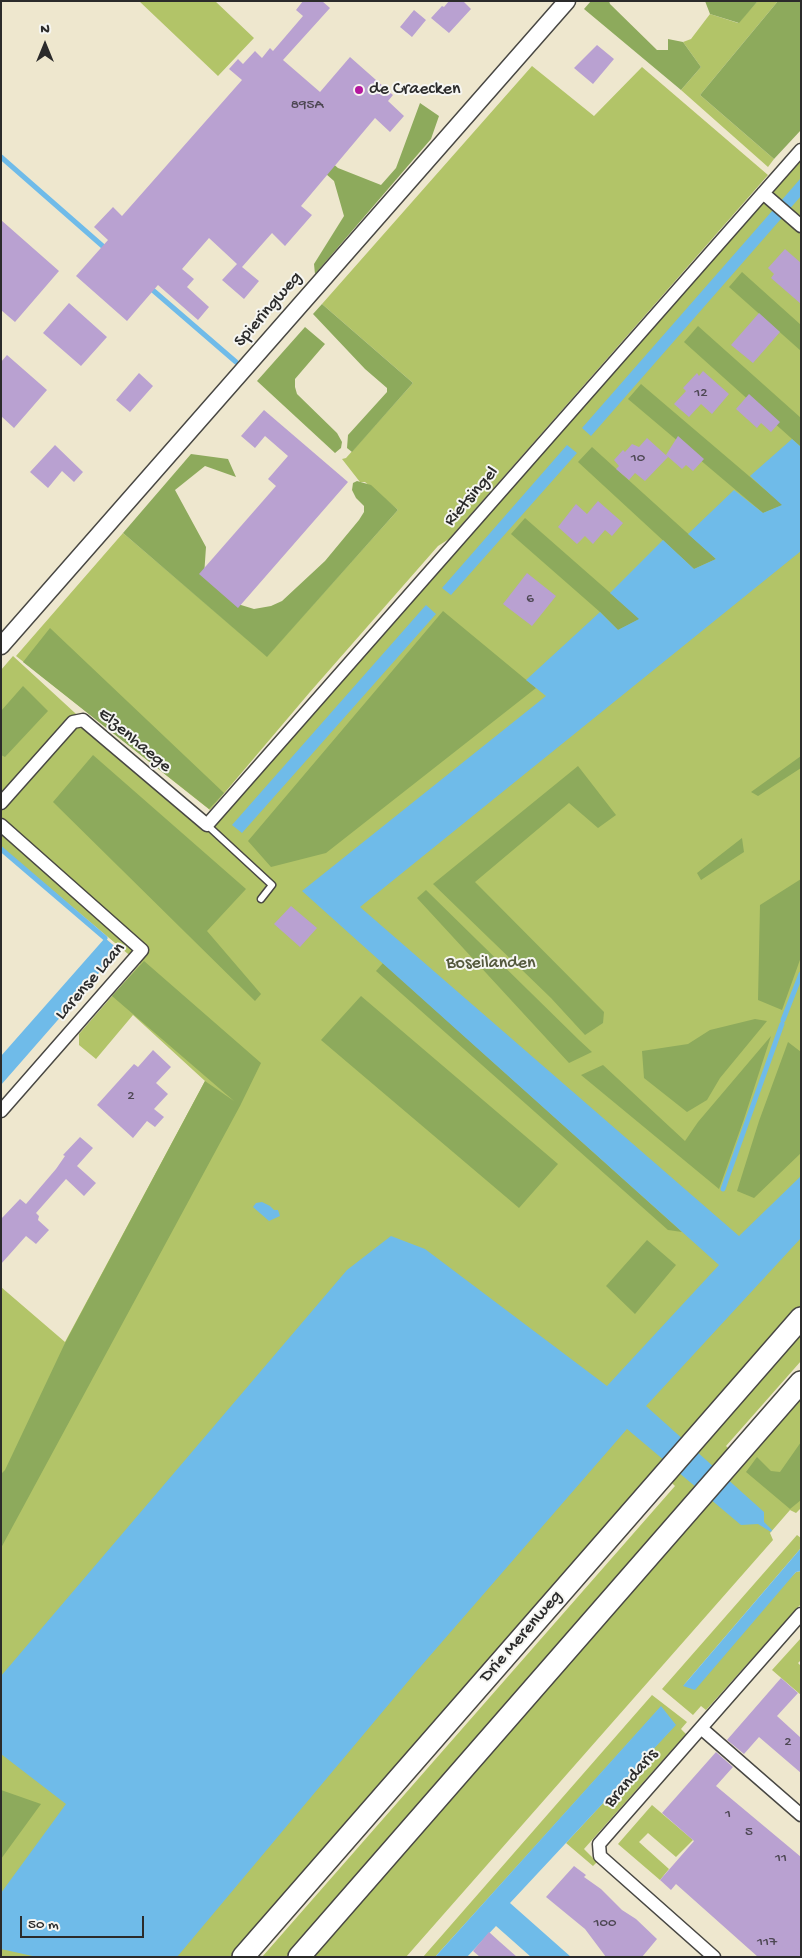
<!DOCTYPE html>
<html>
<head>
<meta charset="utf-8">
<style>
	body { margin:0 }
	#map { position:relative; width:802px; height:1958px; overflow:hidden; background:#eee7ce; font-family:"Gochi Hand",sans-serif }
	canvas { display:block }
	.frame { position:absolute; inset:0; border:2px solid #2b2b2b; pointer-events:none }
	.north { position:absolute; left:20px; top:20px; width:50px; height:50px; -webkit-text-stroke:4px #f6f6f2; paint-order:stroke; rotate:0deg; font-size:14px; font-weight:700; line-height:20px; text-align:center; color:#2b2b2b }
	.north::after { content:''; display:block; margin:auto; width:18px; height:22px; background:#2b2b2b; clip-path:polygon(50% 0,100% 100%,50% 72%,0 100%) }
	.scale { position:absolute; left:20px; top:1916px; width:124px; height:22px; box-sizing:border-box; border:2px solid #2b2b2b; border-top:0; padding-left:6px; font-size:15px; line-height:18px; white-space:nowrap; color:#2b2b2b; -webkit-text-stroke:4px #f6f6f2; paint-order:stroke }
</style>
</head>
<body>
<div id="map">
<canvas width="802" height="1958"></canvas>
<div class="frame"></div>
<div class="north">N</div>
<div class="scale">50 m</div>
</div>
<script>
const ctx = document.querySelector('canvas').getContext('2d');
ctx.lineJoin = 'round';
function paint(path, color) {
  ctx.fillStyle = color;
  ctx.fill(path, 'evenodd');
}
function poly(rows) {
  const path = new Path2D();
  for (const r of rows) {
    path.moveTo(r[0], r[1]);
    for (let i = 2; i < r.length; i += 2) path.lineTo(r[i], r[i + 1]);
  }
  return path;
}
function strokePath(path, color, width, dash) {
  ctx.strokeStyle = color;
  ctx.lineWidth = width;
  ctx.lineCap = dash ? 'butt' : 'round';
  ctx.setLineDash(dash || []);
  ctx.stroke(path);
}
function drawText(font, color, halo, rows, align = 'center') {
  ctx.font = font + ' "Gochi Hand",sans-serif';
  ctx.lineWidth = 4;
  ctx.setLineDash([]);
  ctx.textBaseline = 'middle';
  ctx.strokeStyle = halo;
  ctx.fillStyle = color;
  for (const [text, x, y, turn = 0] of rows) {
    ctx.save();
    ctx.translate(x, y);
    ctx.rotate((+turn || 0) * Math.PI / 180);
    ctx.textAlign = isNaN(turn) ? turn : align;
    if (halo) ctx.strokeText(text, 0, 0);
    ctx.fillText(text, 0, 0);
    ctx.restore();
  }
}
paint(poly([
	[139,1,215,1,254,38,218,76],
	[758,1,778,1,700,95,774,159,768,167,681,90,701,67,683,42,691,39,710,14,738,23],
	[532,66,594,116,642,67,768,175,449,539,438,546,310,692,210,810,16,656,123,533,267,656,398,510,365,482,360,482,342,459,346,458,413,383,322,304],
	[801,156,801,1307,699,1419,801,1332,801,1361,726,1446,743,1463,801,1397,801,1508,796,1513,790,1510,770,1533,773,1540,406,1957,311,1957,688,1498,286,1957,262,1957,675,1486,657,1469,241,1957,1,1957,1,1287,65,1342,205,1081,133,1015,96,1059,79,1045,79,1034,140,964,1,847,1,670,13,656,198,826],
	[797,1535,801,1538,801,1548,683,1686,796,1572,801,1571,801,1604,706,1710,701,1706,693,1715,662,1689],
	[801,1638,801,1660,798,1663,801,1666,801,1695,772,1670],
	[652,1695,687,1722,681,1729,686,1734,584,1849,597,1862,593,1866,566,1843,675,1725,661,1707,435,1957,423,1957],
	[652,1805,693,1840,676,1857,648,1833,639,1842,669,1869,660,1880,618,1844]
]), '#b2c468');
paint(poly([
	[591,1,609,1,610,4,657,50,668,50,668,39,683,42,701,67,681,90,584,9],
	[705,1,758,1,739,23,710,14],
	[778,1,801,1,801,130,774,159,700,95],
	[420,103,439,116,431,139,315,274,314,264,344,216,334,181,292,144,297,133,338,168,381,185,396,168],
	[742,272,801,325,801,351,729,287],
	[322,304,413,383,352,452,347,448,348,435,387,392,387,388,365,369,313,314],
	[698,326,801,418,801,447,684,342],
	[305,327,325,344,295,379,295,387,297,394,337,433,342,442,341,448,335,453,257,381],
	[641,384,783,505,763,513,628,399],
	[592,447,716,559,694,569,578,462],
	[191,454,228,459,236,477,205,466,175,490,206,547,204,576,241,605,254,609,271,606,282,601,325,561,359,520,364,512,364,506,356,498,352,490,353,483,357,481,371,485,398,510,267,657,123,533],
	[525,518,640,619,618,630,600,612,511,534],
	[443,611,536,688,326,853,271,867,248,841],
	[50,628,224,793,209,809,23,662],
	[23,686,48,711,5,757,1,755,1,711],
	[93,755,246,889,207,931,261,994,255,1001,53,802],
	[801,756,801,768,758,796,751,792],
	[578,766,616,815,598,828,569,803,475,882,604,1012,603,1023,585,1035,551,998,433,884],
	[742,838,744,852,701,880,697,873],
	[801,879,801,957,782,1010,758,1000,760,905],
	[426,890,579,1040,592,1052,569,1063,417,898],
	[144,961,261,1063,240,1106,1,1548,1,1474,5,1470,65,1343,205,1081,234,1101,112,996],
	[383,963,682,1232,668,1230,376,971],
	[361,996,558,1164,519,1208,321,1040],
	[755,1019,767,1021,720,1078,707,1100,687,1112,644,1078,642,1051,688,1044,710,1030],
	[771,1036,744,1119,719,1189,581,1075,603,1065,685,1141,698,1122],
	[788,1042,801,1052,801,1153,754,1198,737,1191,759,1121],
	[647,1240,676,1265,635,1314,606,1286],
	[801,1442,801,1500,790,1509,746,1472,757,1457,771,1471,780,1472],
	[1,1790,41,1804,1,1859]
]), '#8daa5c');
paint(poly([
	[801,178,801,196,591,436,582,428],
	[792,439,801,447,801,551,360,907,739,1236,801,1176,801,1238,646,1406,764,1512,764,1522,772,1530,771,1532,758,1524,741,1525,627,1429,415,1673,177,1957,37,1957,1,1949,1,1893,66,1804,1,1754,1,1676,347,1270,391,1236,425,1249,607,1386,719,1265,302,891,546,696,526,680,600,612,618,630,639,619,610,593,663,540,694,569,716,559,688,534,734,490,763,513,782,505,750,476],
	[567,445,577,453,451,595,442,588],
	[426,605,436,614,242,833,232,825],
	[105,938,119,950,1,1085,1,1056],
	[262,1202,270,1206,274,1210,278,1210,280,1216,269,1221,253,1207,256,1203],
	[801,1548,801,1571,796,1572,695,1690,683,1686],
	[661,1706,676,1725,510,1903,571,1957,531,1957,496,1926,467,1957,435,1957]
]), '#6fbbe9');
strokePath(poly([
	[1,157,106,249],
	[148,286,236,362],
	[1,849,105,938],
	[783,1020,801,974],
	[723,1189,782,1024]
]), '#6fbbe9', 5);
paint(poly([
	[303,1,322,1,330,8,283,60,320,92,350,57,393,95,388,101,404,116,390,132,375,118,301,206,312,215,285,246,272,233,242,267,259,281,244,299,222,280,237,264,209,238,182,269,194,279,187,287,209,307,198,320,158,285,127,321,76,276,108,240,94,227,113,207,122,216,242,80,229,69,238,59,243,64,255,51,262,58,270,48,273,51,303,16,296,10],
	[449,1,463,1,471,9,449,33,431,18,442,6,444,7],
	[414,10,426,20,412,37,400,27],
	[597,45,614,59,593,84,574,68],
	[1,220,59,271,15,322,1,310],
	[785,249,801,263,801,304,771,278,774,274,768,268],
	[69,303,107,337,81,366,43,333],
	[759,313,780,332,753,363,731,345],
	[7,355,47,390,14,428,1,416,1,362],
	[703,371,729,394,712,414,701,404,689,417,674,404,686,391,683,388,697,373,699,376],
	[139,373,153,386,130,412,116,400],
	[749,394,780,422,771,432,761,423,757,428,736,409],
	[264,410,348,482,238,608,199,574,276,486,268,479,288,456,265,436,255,448,241,436],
	[678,436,704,459,693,471,686,465,682,469,666,455],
	[647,438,668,457,645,481,635,473,629,480,616,469,619,466,614,460,623,450,625,452,632,444,639,447],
	[55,445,83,472,74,482,62,471,48,488,30,472],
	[598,501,623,523,612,536,605,530,593,544,585,536,577,544,558,527,576,504,587,514],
	[527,573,556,596,532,626,503,604],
	[291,906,317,928,300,947,274,924],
	[153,1050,171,1067,156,1083,168,1094,154,1109,164,1117,155,1127,147,1121,133,1138,97,1105,134,1064,138,1067],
	[80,1137,93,1148,77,1166,96,1183,84,1196,66,1179,36,1213,39,1216,38,1220,49,1230,36,1244,26,1236,1,1264,1,1219,20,1199,26,1204,56,1169,65,1156,63,1155],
	[781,1678,798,1693,777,1716,801,1738,801,1773,759,1737,744,1754,727,1740],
	[716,1752,733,1767,716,1786,801,1857,801,1957,758,1957,676,1884,671,1890,660,1880,694,1841,662,1813],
	[574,1866,586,1875,584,1877,601,1889,622,1910,636,1919,657,1939,642,1957,606,1957,585,1929,546,1897],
	[489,1932,500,1942,517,1957,480,1957,473,1951]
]), '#b9a1d1');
const service = poly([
	[207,825,272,885,261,899]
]);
const minor = poly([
	[763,193,801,226],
	[1,803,73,722,83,720,207,825,801,150],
	[1,825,142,950,1,1111],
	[701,1728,801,1815],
	[714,1957,600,1856,599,1844,801,1614]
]);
const tertiary = poly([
	[1,646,567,1]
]);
const trunk = poly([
	[243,1957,801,1318],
	[299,1957,801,1382]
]);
strokePath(service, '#484743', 9);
strokePath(minor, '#484743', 15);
strokePath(tertiary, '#484743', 19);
strokePath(trunk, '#484743', 24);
strokePath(service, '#fff', 6);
strokePath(minor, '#fff', 12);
strokePath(tertiary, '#fff', 16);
strokePath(trunk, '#fff', 21);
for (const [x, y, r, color] of [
	[359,90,5,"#b5179e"]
]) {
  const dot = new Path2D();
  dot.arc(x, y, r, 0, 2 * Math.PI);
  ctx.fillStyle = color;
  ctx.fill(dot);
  strokePath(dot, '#f6f6f2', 2);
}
drawText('15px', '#4e4854', null, [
	["895A",307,106],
	["12",701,394],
	["10",638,459],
	["6",530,600],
	["2",131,1097],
	["2",788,1743],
	["1",728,1815],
	["5",749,1833],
	["11",781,1859],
	["100",605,1924],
	["117",767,1943]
]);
drawText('18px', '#2b2b2b', '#f6f6f2', [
	["de Craecken",369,90]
], 'left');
drawText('18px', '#2b2b2b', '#f6f6f2', [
	["Spieringweg",269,310,-49],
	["Rietsingel",472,497,-49],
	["Elzenhaege",134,741,40],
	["Larense Laan",91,982,-49],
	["Drie Merenweg",522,1637,-49],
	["Brandaris",632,1779,-49]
]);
drawText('18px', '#54593d', '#f6f6f2', [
	["Boseilanden",491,964]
]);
</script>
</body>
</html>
